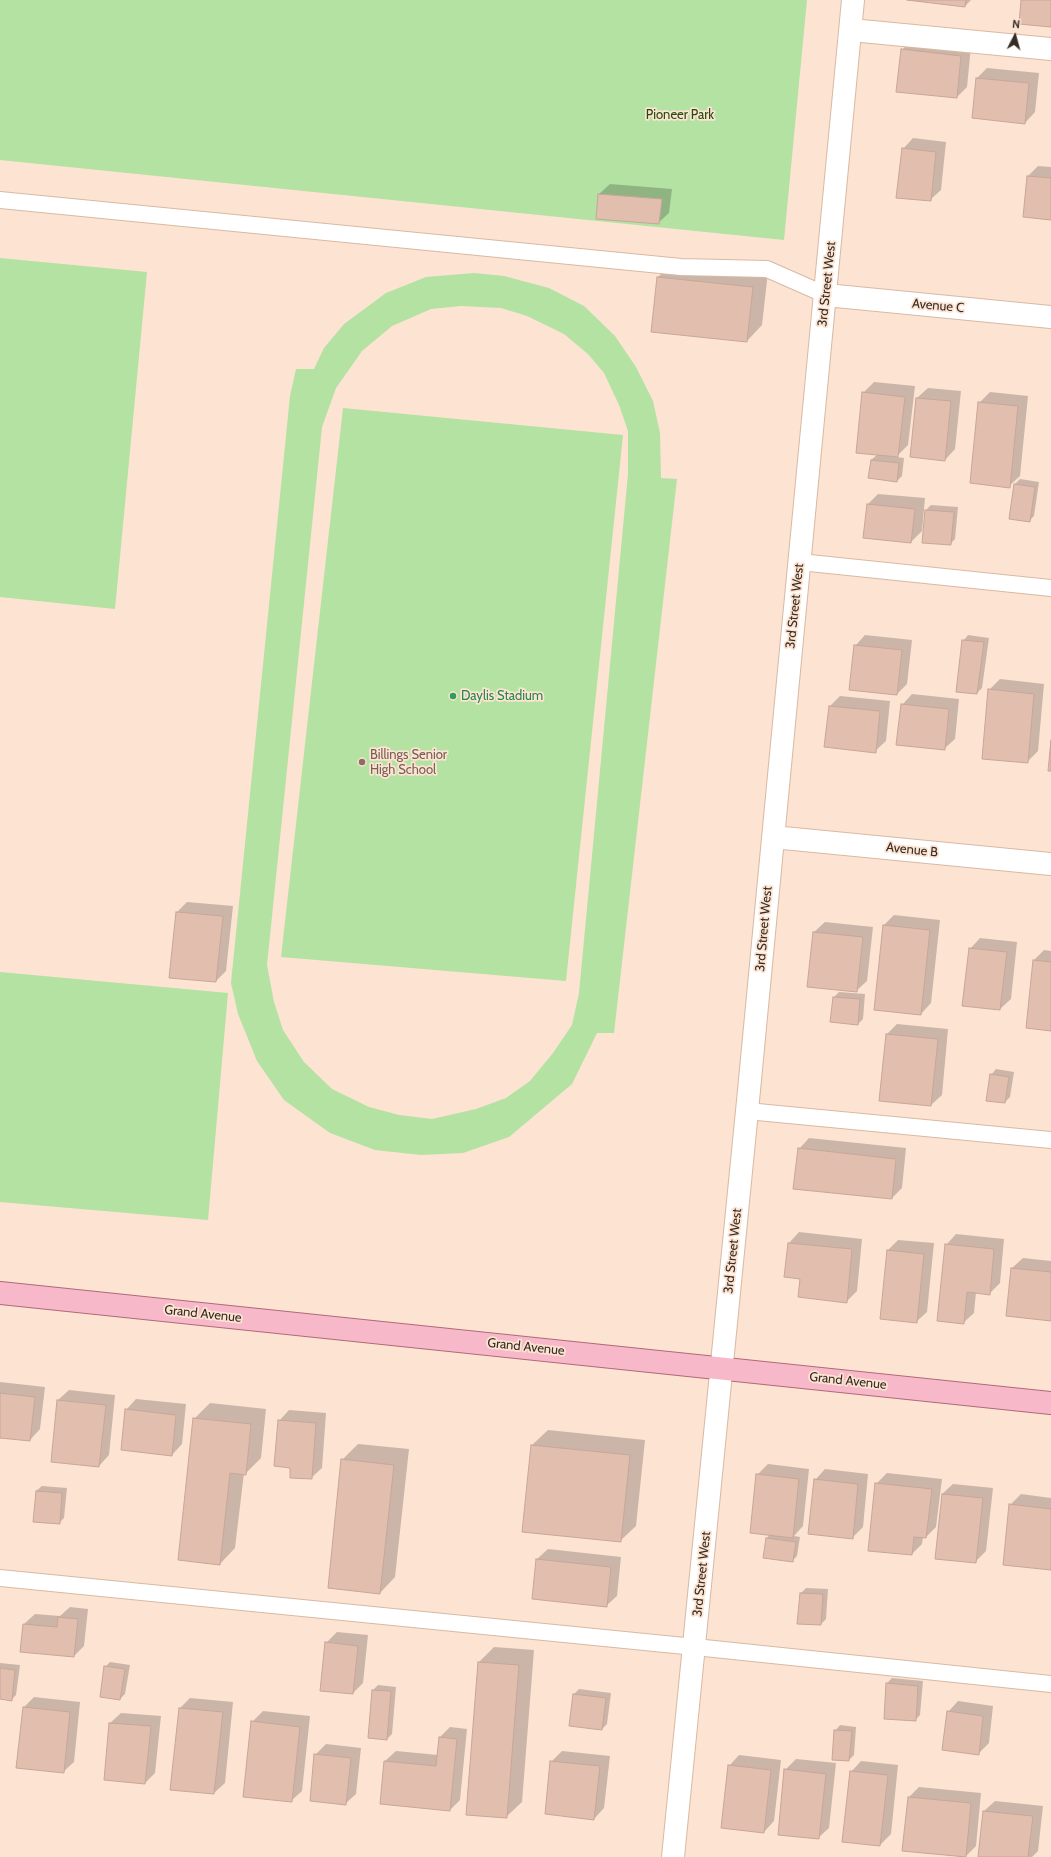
<!DOCTYPE html>
<html>
<head>
<meta charset="utf-8">
<style>
	body { margin:0 }
	#map { position:relative; width:1051px; height:1857px; overflow:hidden; background:#fde3d2; font-family:Cabin,sans-serif }
	canvas { display:block }
	.north { position:absolute; left:995px; top:16px; width:40px; height:40px; -webkit-text-stroke:3px #fde3d2; paint-order:stroke; rotate:6deg; font-size:11px; font-weight:700; line-height:16px; text-align:center; color:#372c23 }
	.north::after { content:''; display:block; margin:auto; width:14px; height:18px; background:#372c23; clip-path:polygon(50% 0,100% 100%,50% 72%,0 100%) }
</style>
</head>
<body>
<div id="map">
<canvas width="1051" height="1857"></canvas>
<div class="north">N</div>
</div>
<script>
const ctx = document.querySelector('canvas').getContext('2d');
ctx.lineJoin = 'round';
function paint(path, color) {
  ctx.fillStyle = color;
  ctx.fill(path, 'evenodd');
}
function poly(rows) {
  const path = new Path2D();
  for (const r of rows) {
    path.moveTo(r[0], r[1]);
    for (let i = 2; i < r.length; i += 2) path.lineTo(r[i], r[i + 1]);
  }
  return path;
}
function strokePath(path, color, width, dash) {
  ctx.strokeStyle = color;
  ctx.lineWidth = width;
  ctx.lineCap = dash ? 'butt' : 'round';
  ctx.setLineDash(dash || []);
  ctx.stroke(path);
}
function drawText(font, color, halo, rows, align = 'center') {
  ctx.font = font + ' Cabin,sans-serif';
  ctx.lineWidth = 3.5;
  ctx.setLineDash([]);
  ctx.textBaseline = 'middle';
  ctx.strokeStyle = halo;
  ctx.fillStyle = color;
  for (const [text, x, y, turn = 0] of rows) {
    ctx.save();
    ctx.translate(x, y);
    ctx.rotate((+turn || 0) * Math.PI / 180);
    ctx.textAlign = isNaN(turn) ? turn : align;
    if (halo) ctx.strokeText(text, 0, 0);
    ctx.fillText(text, 0, 0);
    ctx.restore();
  }
}
paint(poly([
	[0,0,807,0,784,240,0,160],
	[0,258,147,272,115,609,0,597],
	[474,273,504,276,549,288,584,306,615,336,636,367,653,401,660,433,661,478,677,479,614,1033,597,1033,572,1084,509,1137,463,1153,421,1155,375,1150,330,1133,284,1100,257,1061,238,1014,231,983,290,396,296,369,314,369,324,348,344,324,386,293,426,277],
	[461,306,501,308,527,316,564,334,588,354,604,373,619,405,628,431,628,474,579,993,572,1025,553,1053,530,1081,506,1098,476,1109,432,1119,399,1115,369,1107,332,1089,304,1062,283,1030,274,1002,267,965,322,427,336,388,362,351,392,326,431,309],
	[343,408,623,435,566,981,281,957],
	[0,972,228,993,208,1220,0,1202]
]), '#b3e2a3');
paint(poly([
	[908,0,971,0,965,6],
	[912,39,971,46,967,87,957,97,902,50],
	[987,68,1039,73,1035,112,1025,123,977,78],
	[913,138,946,142,941,190,930,200,903,149],
	[1038,166,1051,167,1051,219,1028,176],
	[610,184,672,189,669,213,658,223,597,218,599,194],
	[674,262,768,272,762,325,747,341,658,277],
	[874,382,915,386,908,445,896,457,904,458,902,476,897,481,871,460,878,454,863,393],
	[928,388,961,391,955,449,945,460,917,398],
	[990,392,1028,396,1020,476,1009,486,979,403],
	[1020,479,1039,482,1034,516,1029,521,1010,518,1015,484],
	[878,494,925,498,922,531,911,542,864,537,868,504],
	[931,505,958,507,955,539,950,544,926,510],
	[865,635,912,640,907,684,897,694,855,646],
	[968,635,989,638,982,688,977,693,963,641],
	[1000,679,1044,684,1038,751,1027,762,989,690],
	[912,694,959,699,955,739,944,749,902,705],
	[840,696,890,701,886,741,875,751,830,706],
	[187,902,233,906,226,971,216,981,177,912],
	[894,915,940,920,931,1003,921,1014,883,926],
	[825,922,873,927,867,981,856,991,814,932],
	[980,938,1017,942,1011,999,1000,1009,964,1005,970,949],
	[1044,950,1051,951,1051,1030,1034,960],
	[839,992,865,994,863,1019,858,1024,831,1021,834,997],
	[897,1024,948,1029,942,1095,931,1105,887,1034],
	[996,1069,1014,1072,1010,1097,1005,1102,991,1075],
	[809,1138,906,1148,902,1188,892,1198,799,1149],
	[799,1232,862,1239,857,1291,846,1302,801,1278,785,1276,789,1243],
	[956,1234,1004,1239,1000,1283,989,1294,976,1292,974,1313,963,1323,946,1245],
	[898,1240,934,1243,927,1312,916,1322,881,1318,888,1250],
	[1023,1258,1051,1261,1051,1320,1012,1268],
	[0,1382,45,1387,40,1429,30,1440,0,1437],
	[69,1390,115,1395,109,1455,99,1466,58,1400],
	[136,1399,186,1404,182,1444,172,1455,126,1410],
	[210,1403,266,1409,261,1458,245,1474,244,1473,235,1548,220,1564,194,1419],
	[289,1410,326,1413,322,1468,311,1478,291,1467,279,1421],
	[548,1430,645,1440,636,1526,620,1541,532,1445],
	[358,1444,409,1449,395,1577,380,1593,342,1460],
	[768,1464,809,1469,803,1526,794,1536,800,1537,797,1556,792,1561,764,1557,767,1538,770,1534,757,1475],
	[825,1469,868,1474,863,1527,852,1538,815,1480],
	[887,1473,942,1479,936,1527,926,1537,923,1537,922,1544,912,1554,876,1484],
	[953,1484,993,1488,986,1551,975,1562,942,1494],
	[42,1486,67,1488,64,1518,59,1523,36,1491],
	[1021,1494,1051,1498,1051,1569,1010,1505],
	[548,1549,621,1557,617,1596,606,1606,537,1559],
	[806,1588,828,1589,826,1619,821,1624,801,1593],
	[70,1607,88,1609,84,1646,74,1656,24,1624,35,1614,60,1616],
	[337,1632,368,1635,363,1683,353,1693,326,1643],
	[494,1647,534,1650,522,1802,506,1817,467,1814,479,1662],
	[110,1662,130,1665,125,1694,120,1699,105,1667],
	[0,1663,20,1665,16,1695,11,1700,0,1698],
	[892,1678,923,1681,920,1715,915,1720,887,1683],
	[378,1685,396,1687,392,1734,387,1739,373,1690],
	[579,1689,611,1693,607,1724,602,1729,574,1694],
	[34,1697,80,1702,74,1762,63,1772,24,1707],
	[190,1698,233,1702,225,1783,214,1793,180,1708],
	[958,1701,993,1706,989,1743,978,1754,948,1712],
	[263,1711,310,1716,302,1791,291,1801,252,1722],
	[121,1713,161,1716,155,1773,145,1783,110,1723],
	[840,1725,856,1727,854,1755,849,1760,835,1731],
	[450,1727,467,1729,460,1800,450,1810,385,1761,396,1751,438,1755,439,1738],
	[326,1744,361,1748,356,1794,345,1804,315,1755],
	[562,1751,610,1756,604,1808,594,1819,551,1762],
	[739,1755,781,1760,774,1821,764,1832,729,1766],
	[796,1759,836,1763,829,1828,818,1838,785,1770],
	[861,1761,898,1765,891,1834,880,1845,851,1772],
	[919,1787,981,1793,976,1846,965,1857,903,1850,909,1797],
	[995,1801,1043,1806,1038,1851,1032,1857,979,1857,984,1811]
]), '#0003');
const building = poly([
	[907,0,966,0,965,7,907,0],
	[1021,0,1051,0,1051,27,1019,24,1021,0],
	[901,49,961,56,957,98,896,92,901,49],
	[976,78,1029,83,1025,124,972,118,976,78],
	[902,148,936,152,931,201,896,198,902,148],
	[1027,176,1051,178,1051,220,1023,217,1027,176],
	[598,194,662,199,659,224,596,219,598,194],
	[657,277,753,287,747,342,651,332,657,277],
	[862,392,905,397,898,457,856,453,862,392],
	[916,398,951,401,945,461,910,457,916,398],
	[978,402,1018,406,1010,488,970,483,978,402],
	[871,460,899,463,897,482,868,478,871,460],
	[1014,484,1035,487,1030,522,1009,519,1014,484],
	[867,504,915,509,911,543,863,538,867,504],
	[925,510,954,512,951,545,922,543,925,510],
	[962,640,984,642,977,694,956,692,962,640],
	[854,645,902,650,897,695,849,690,854,645],
	[988,689,1034,694,1028,763,982,759,988,689],
	[901,704,949,709,945,750,896,745,901,704],
	[829,706,880,711,876,753,824,747,829,706],
	[1051,740,1051,771,1048,771,1051,740],
	[176,912,223,916,216,982,169,978,176,912],
	[883,925,930,930,921,1015,874,1010,883,925],
	[813,932,863,937,857,992,807,987,813,932],
	[969,948,1007,952,1000,1010,962,1006,969,948],
	[1033,960,1051,962,1051,1031,1026,1028,1033,960],
	[833,997,860,999,858,1025,830,1022,833,997],
	[886,1034,938,1039,931,1106,879,1101,886,1034],
	[990,1074,1009,1077,1005,1103,986,1101,990,1074],
	[798,1148,896,1159,892,1199,793,1189,798,1148],
	[788,1243,852,1249,847,1303,798,1297,800,1279,784,1277,788,1243],
	[945,1244,994,1249,990,1295,967,1292,964,1324,937,1321,945,1244],
	[887,1250,924,1254,917,1323,880,1319,887,1250],
	[1011,1268,1051,1272,1051,1321,1006,1316,1011,1268],
	[0,1393,35,1397,30,1441,0,1438,0,1393],
	[57,1400,106,1405,99,1467,51,1462,57,1400],
	[125,1409,176,1415,172,1456,121,1450,125,1409],
	[193,1418,251,1424,246,1475,230,1473,220,1565,178,1560,193,1418],
	[278,1420,316,1423,312,1479,290,1478,290,1468,274,1466,278,1420],
	[531,1445,630,1455,621,1542,522,1532,531,1445],
	[341,1459,394,1465,380,1594,328,1588,341,1459],
	[756,1474,799,1479,793,1538,750,1533,756,1474],
	[814,1479,858,1484,853,1539,808,1534,814,1479],
	[875,1483,932,1489,926,1538,914,1537,912,1555,868,1551,875,1483],
	[36,1491,62,1493,60,1524,33,1522,36,1491],
	[942,1494,983,1498,976,1563,935,1559,942,1494],
	[1009,1504,1051,1509,1051,1570,1003,1565,1009,1504],
	[766,1538,796,1542,793,1562,763,1558,766,1538],
	[536,1559,611,1567,607,1607,532,1599,536,1559],
	[800,1593,823,1594,821,1625,797,1624,800,1593],
	[58,1617,78,1619,74,1657,20,1652,23,1624,57,1627,58,1617],
	[325,1642,358,1646,353,1694,320,1691,325,1642],
	[478,1662,519,1665,507,1818,466,1815,478,1662],
	[104,1666,125,1669,120,1700,100,1697,104,1666],
	[0,1668,15,1670,12,1701,0,1699,0,1668],
	[886,1683,918,1686,916,1721,884,1719,886,1683],
	[372,1690,391,1691,387,1740,368,1738,372,1690],
	[573,1694,606,1698,602,1730,569,1726,573,1694],
	[23,1707,70,1712,64,1773,16,1768,23,1707],
	[179,1708,223,1712,214,1794,170,1790,179,1708],
	[947,1711,983,1716,979,1755,942,1750,947,1711],
	[251,1721,300,1727,292,1802,243,1797,251,1721],
	[109,1723,151,1726,145,1784,104,1780,109,1723],
	[834,1730,852,1731,849,1761,832,1760,834,1730],
	[439,1737,457,1739,450,1811,380,1804,384,1761,436,1766,439,1737],
	[314,1754,351,1758,346,1805,310,1801,314,1754],
	[550,1761,600,1766,594,1820,545,1814,550,1761],
	[728,1765,771,1770,764,1833,721,1828,728,1765],
	[784,1769,826,1774,819,1839,778,1835,784,1769],
	[850,1771,888,1775,880,1846,842,1842,850,1771],
	[908,1797,971,1803,966,1857,902,1851,908,1797],
	[983,1811,1033,1816,1028,1857,978,1857,983,1811]
]);
paint(building, '#e2beaf');
strokePath(building, '#c8a697', 1);
const lane = poly([
	[0,200,681,267,767,269,826,295],
	[800,562,1051,588],
	[747,1111,1051,1140],
	[0,1578,695,1647,1051,1684]
]);
const street = poly([
	[851,30,1051,49],
	[826,295,1051,317],
	[773,837,1051,864],
	[673,1857,747,1111,853,0]
]);
const primary = poly([
	[0,1293,1051,1403]
]);
strokePath(lane, '#d8b9a4', 18);
strokePath(street, '#d8b9a4', 24);
strokePath(primary, '#b06978', 24);
strokePath(lane, '#fff', 16);
strokePath(street, '#fff', 22);
strokePath(primary, '#f7b9ca', 22);
for (const [x, y, r, color] of [
	[453,696,4,"#2e9e5b"],
	[362,762,4,"#8d6e63"]
]) {
  const dot = new Path2D();
  dot.arc(x, y, r, 0, 2 * Math.PI);
  ctx.fillStyle = color;
  ctx.fill(dot);
  strokePath(dot, '#fde3d2', 1.5);
}
drawText('13px', '#234d0e', '#fde3d2', [
	["Pioneer Park",680,115]
]);
drawText('13px', '#372c23', '#fde3d2', [
	["3rd Street West",827,284,-84],
	["Avenue C",938,306,5],
	["3rd Street West",795,606,-84],
	["Avenue B",912,850,6],
	["3rd Street West",764,929,-85],
	["3rd Street West",733,1251,-84],
	["Grand Avenue",203,1314,6],
	["Grand Avenue",526,1347,6],
	["Grand Avenue",848,1381,6],
	["3rd Street West",702,1574,-84]
]);
drawText('13px', '#27864d', '#fde3d2', [
	["Daylis Stadium",461,696]
], 'left');
drawText('13px', '#785e54', '#fde3d2', [
	["Billings Senior",370,755],
	["High School",370,770]
], 'left');
</script>
</body>
</html>
